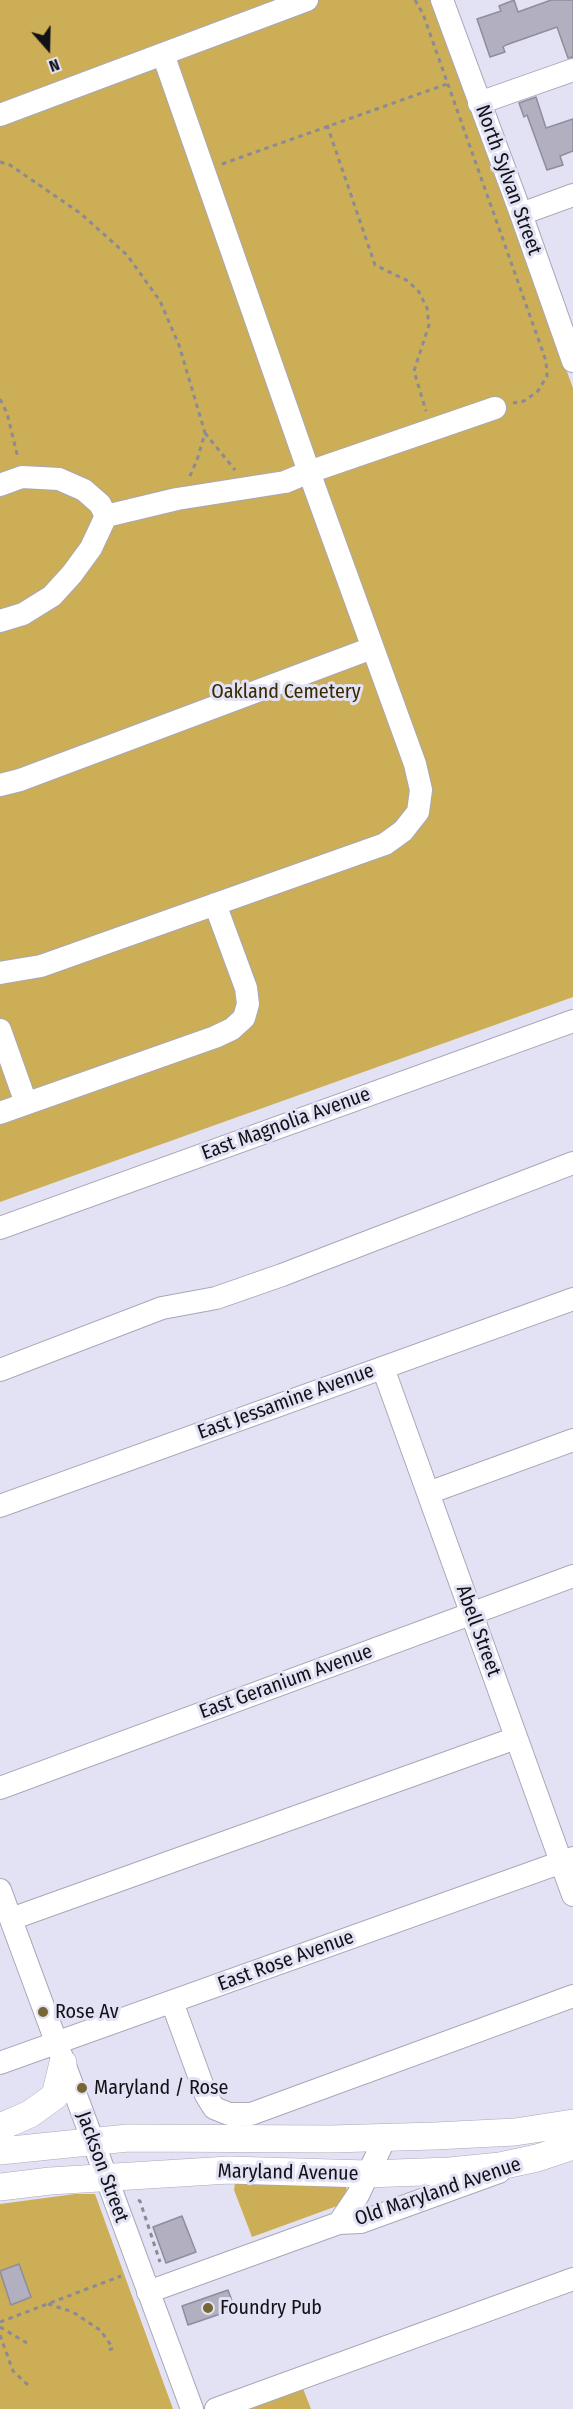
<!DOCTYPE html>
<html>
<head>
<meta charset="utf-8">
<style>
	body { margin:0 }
	#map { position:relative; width:573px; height:2409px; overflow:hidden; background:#e3e2f4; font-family:"Fira Sans Condensed",sans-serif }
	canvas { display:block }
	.north { position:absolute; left:18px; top:18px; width:60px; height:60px; -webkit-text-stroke:4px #e3e2f4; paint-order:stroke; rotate:160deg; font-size:16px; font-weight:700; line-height:24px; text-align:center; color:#111117 }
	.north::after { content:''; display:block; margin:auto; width:21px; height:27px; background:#111117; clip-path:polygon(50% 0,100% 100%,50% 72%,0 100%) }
</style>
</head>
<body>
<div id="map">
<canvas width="573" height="2409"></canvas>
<div class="north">N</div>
</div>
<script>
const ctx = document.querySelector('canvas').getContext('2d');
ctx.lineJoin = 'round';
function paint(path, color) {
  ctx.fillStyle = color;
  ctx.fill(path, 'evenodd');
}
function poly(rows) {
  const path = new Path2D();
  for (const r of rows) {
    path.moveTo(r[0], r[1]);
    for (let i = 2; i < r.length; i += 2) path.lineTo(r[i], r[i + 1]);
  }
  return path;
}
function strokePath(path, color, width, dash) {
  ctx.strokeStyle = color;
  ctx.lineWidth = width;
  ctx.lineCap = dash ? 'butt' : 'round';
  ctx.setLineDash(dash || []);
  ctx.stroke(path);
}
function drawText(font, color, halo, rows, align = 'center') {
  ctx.font = font + ' "Fira Sans Condensed",sans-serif';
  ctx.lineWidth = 6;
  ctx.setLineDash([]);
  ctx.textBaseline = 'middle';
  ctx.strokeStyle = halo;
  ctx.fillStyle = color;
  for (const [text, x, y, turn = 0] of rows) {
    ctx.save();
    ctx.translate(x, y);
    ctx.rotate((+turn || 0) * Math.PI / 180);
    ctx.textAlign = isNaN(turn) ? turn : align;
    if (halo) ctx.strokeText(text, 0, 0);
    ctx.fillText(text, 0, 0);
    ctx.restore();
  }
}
paint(poly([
	[0,0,430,0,573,388,573,997,0,1202],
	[235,2183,345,2186,347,2189,342,2202,337,2206,252,2237,234,2190],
	[75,2194,95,2194,173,2409,0,2409,0,2204],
	[302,2386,311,2409,239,2409]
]), '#cbae56');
const building = poly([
	[514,0,518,12,551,0,573,0,573,57,568,58,557,27,506,45,503,47,505,52,490,57,477,19,501,11,499,6,514,0],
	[536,97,546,128,573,119,573,151,560,156,563,165,547,170,527,115,524,117,519,103,536,97],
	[182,2216,196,2252,166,2263,153,2227,182,2216],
	[19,2264,31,2297,11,2305,0,2271,19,2264],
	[228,2290,235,2309,188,2325,182,2306,228,2290]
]);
paint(building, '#b1afc0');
strokePath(building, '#8e8d9d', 1.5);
const minor = poly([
	[442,0,521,214,573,361],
	[479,103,573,70],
	[0,115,307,0],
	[521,214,573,195],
	[0,485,22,477,59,479,84,490,100,504,106,516,91,548,72,574,52,596,23,614,0,621],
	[106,516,177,499,285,482,309,472,495,408],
	[0,785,20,780,372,648],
	[0,973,41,966,385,844,403,831,418,812,421,790,415,764,309,472,163,54],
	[0,1030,26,1103],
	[0,1113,215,1037,232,1029,244,1018,248,1004,246,988,215,904],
	[0,1228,573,1021],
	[383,1368,573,1895],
	[0,1370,162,1308,216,1298,282,1275,573,1163],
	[428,1493,573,1440],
	[0,1506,573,1299],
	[0,1788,573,1576],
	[0,1890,192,2409],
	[11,1919,516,1738],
	[172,2002,206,2095,214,2108,229,2114,251,2114,573,1996],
	[0,2063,573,1858],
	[339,2223,358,2195,385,2138],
	[148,2292,339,2223,361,2222,499,2172],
	[216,2409,573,2279]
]);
const major = poly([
	[0,2127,30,2114,55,2096,63,2063],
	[0,2151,128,2138,331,2139,435,2136,515,2132,573,2123],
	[0,2187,50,2181,229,2170,367,2174,450,2171,500,2166,537,2158,573,2146]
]);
strokePath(minor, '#a9a7b8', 24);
strokePath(major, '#a9a7b8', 28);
strokePath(poly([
	[415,0,423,14,546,361,547,376,538,391,524,401,513,403],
	[327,125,375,265,408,281,419,292,427,308,429,325,414,371,426,411],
	[0,162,10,165,80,213,127,255,160,301,179,345,205,433,197,460,189,478],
	[222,164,447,84],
	[0,399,7,413,18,458],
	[205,433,235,470],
	[138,2200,140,2201,160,2262],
	[48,2304,73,2312,100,2330,113,2348,109,2350],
	[0,2322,121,2276],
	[0,2327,27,2343],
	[0,2335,13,2371,28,2385]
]), '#8b8a97', 3, [4.5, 4.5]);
strokePath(minor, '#fff', 22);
strokePath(major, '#fff', 27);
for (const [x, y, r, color] of [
	[43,2012,6,"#766633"],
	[82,2088,6,"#766633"],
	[208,2308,6,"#766633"]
]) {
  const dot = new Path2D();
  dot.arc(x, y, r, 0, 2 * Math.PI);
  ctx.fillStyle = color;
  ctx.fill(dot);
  strokePath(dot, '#e3e2f4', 2);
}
drawText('20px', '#111117', '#e3e2f4', [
	["North Sylvan Street",508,180,70],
	["East Magnolia Avenue",286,1124,-20],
	["East Jessamine Avenue",286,1402,-20],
	["Abell Street",478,1631,70],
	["East Geranium Avenue",286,1682,-20],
	["East Rose Avenue",286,1961,-20],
	["Jackson Street",102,2167,70],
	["Maryland Avenue",288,2173,1],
	["Old Maryland Avenue",438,2192,-19]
]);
drawText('20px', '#362900', '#e3e2f4', [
	["Oakland Cemetery",286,692]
]);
drawText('20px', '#111117', '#e3e2f4', [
	["Rose Av",55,2012],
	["Maryland / Rose",94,2088],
	["Foundry Pub",220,2308]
], 'left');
</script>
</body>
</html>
